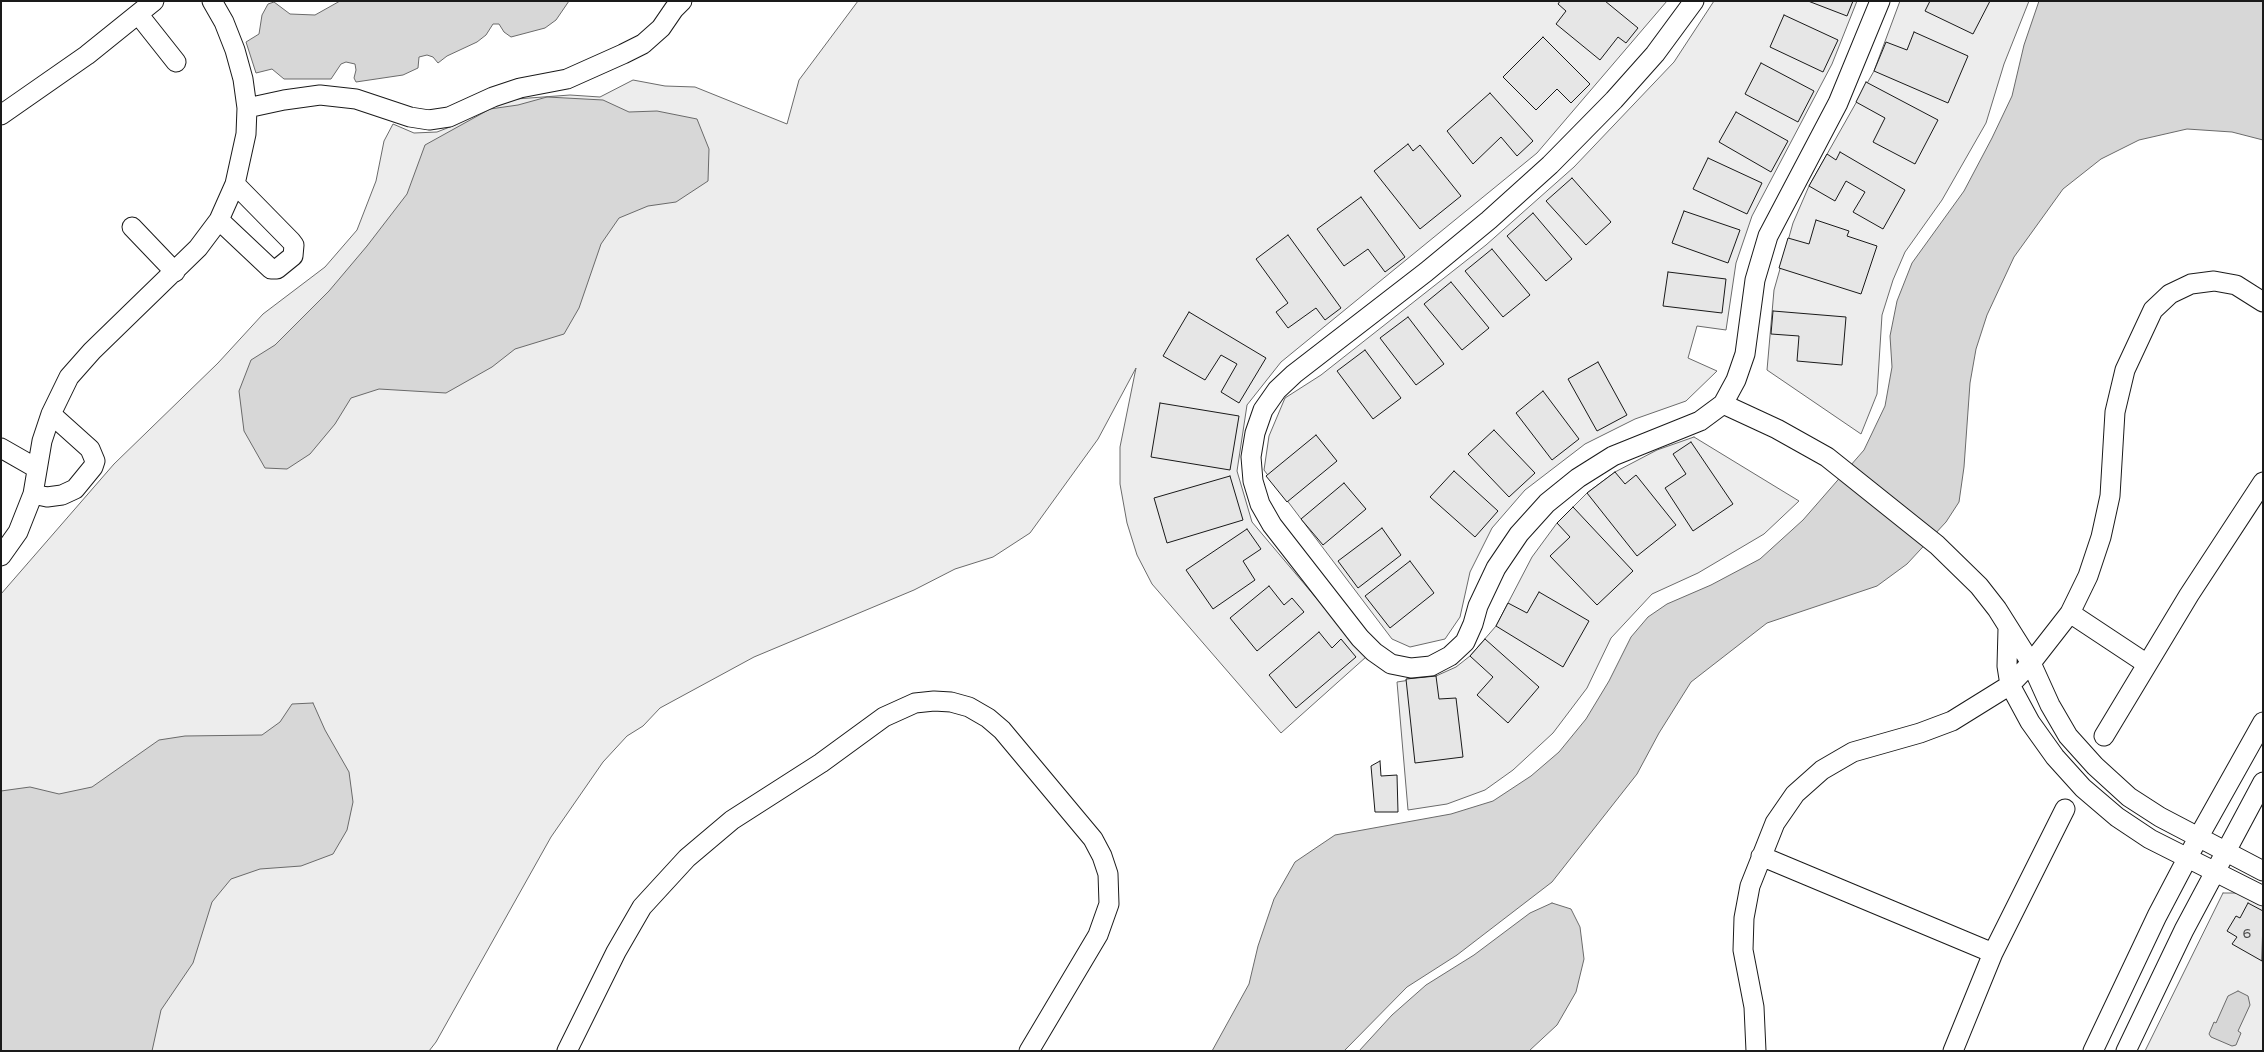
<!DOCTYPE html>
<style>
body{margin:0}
#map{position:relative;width:2264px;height:1052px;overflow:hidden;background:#fff;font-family:"Varela Round",sans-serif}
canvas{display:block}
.frame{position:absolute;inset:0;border:2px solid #1a1a1a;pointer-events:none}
</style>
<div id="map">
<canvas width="2264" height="1052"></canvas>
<div class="frame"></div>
</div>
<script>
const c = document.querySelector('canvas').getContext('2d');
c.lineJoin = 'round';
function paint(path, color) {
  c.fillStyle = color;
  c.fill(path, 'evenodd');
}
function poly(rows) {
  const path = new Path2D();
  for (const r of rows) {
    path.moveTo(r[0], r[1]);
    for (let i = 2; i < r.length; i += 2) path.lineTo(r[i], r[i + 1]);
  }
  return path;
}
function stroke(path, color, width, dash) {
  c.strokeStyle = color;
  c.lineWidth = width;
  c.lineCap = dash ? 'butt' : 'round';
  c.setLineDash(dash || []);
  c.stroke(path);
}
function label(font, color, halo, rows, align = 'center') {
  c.font = font + ' "Varela Round",sans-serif';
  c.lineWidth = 4;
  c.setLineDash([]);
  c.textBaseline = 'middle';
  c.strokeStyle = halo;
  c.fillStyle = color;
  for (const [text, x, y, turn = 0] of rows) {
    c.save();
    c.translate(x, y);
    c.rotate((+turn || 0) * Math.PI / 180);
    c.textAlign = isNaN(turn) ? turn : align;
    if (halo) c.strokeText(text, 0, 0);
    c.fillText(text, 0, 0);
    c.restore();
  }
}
const built = poly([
 [858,1,1667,1,1537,153,1281,362,1247,405,1237,471,1252,522,1366,657,1281,733,1152,584,1137,555,1127,523,1120,484,1120,447,1136,368,1098,439,1030,533,993,557,955,569,914,590,754,657,660,708,643,726,627,736,603,762,551,837,436,1042,429,1051,1,1051,1,594,114,464,218,363,263,314,325,267,357,230,376,181,384,141,393,124,414,133,437,132,455,125,490,106,516,99,570,95,600,97,633,80,665,86,695,87,787,124,799,80,858,1],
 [1714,1,1857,1,1832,64,1752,216,1736,263,1726,330,1697,326,1688,358,1717,371,1686,401,1635,419,1585,444,1525,490,1492,528,1470,572,1460,617,1445,639,1410,647,1392,639,1264,470,1269,436,1285,398,1321,375,1486,245,1574,167,1674,62,1714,1],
 [1900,1,2029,1,2004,64,1986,123,1942,200,1905,252,1893,280,1882,315,1877,394,1861,434,1767,370,1774,290,1793,223,1809,186,1874,71,1900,1],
 [1694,437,1799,501,1764,534,1698,573,1652,594,1611,638,1587,688,1553,733,1513,770,1485,790,1447,804,1408,810,1397,682,1436,676,1456,667,1470,656,1496,626,1532,557,1557,523,1587,493,1615,472,1657,450,1694,437],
 [2223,893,2253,893,2263,898,2263,1051,2145,1051,2223,893]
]);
const water = poly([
 [340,1,569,1,556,20,545,28,511,37,504,32,499,24,493,24,486,35,477,42,447,56,438,63,433,57,427,55,419,57,418,68,403,75,356,82,354,78,356,70,355,64,346,62,341,64,331,79,284,79,272,69,256,73,246,42,259,34,262,15,268,4,274,2,290,14,315,15,340,1],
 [2039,1,2263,1,2263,140,2232,132,2187,129,2139,140,2101,159,2063,189,2014,257,1987,315,1976,349,1970,383,1964,467,1959,502,1946,522,1907,564,1877,586,1767,623,1691,682,1659,733,1637,774,1552,882,1457,955,1407,987,1344,1051,1212,1051,1249,984,1258,946,1274,899,1295,862,1335,835,1451,814,1493,801,1531,776,1559,752,1586,719,1609,681,1631,637,1648,617,1667,604,1711,585,1760,559,1803,520,1864,450,1885,406,1892,367,1890,336,1897,301,1912,263,1964,191,1992,138,2012,96,2024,45,2039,1],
 [547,97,603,100,629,112,657,111,697,119,709,149,708,181,676,202,648,206,619,218,601,244,579,308,564,334,515,349,492,367,446,393,379,389,351,398,335,424,310,454,287,469,265,468,244,431,239,391,251,360,275,345,329,291,367,246,407,194,425,145,490,109,518,105,547,97],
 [313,703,325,730,349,772,353,802,347,830,333,854,301,866,260,869,231,879,212,902,193,963,161,1010,152,1051,1,1051,1,791,30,787,59,794,92,787,159,740,185,736,262,735,280,722,292,704,313,703],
 [1552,903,1571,909,1580,927,1584,959,1576,992,1557,1025,1529,1051,1359,1051,1392,1015,1426,985,1474,955,1530,913,1552,903],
 [2238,991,2248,996,2250,1005,2238,1031,2241,1033,2236,1045,2232,1046,2211,1037,2209,1034,2214,1022,2216,1023,2228,996,2238,991]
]);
const building = poly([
 [1560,1,1605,1,1638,28,1626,43,1618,37,1600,60,1556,24,1566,11,1558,4,1560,1],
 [1808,1,1853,1,1847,16,1808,1],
 [1930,1,1990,1,1973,34,1925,11,1930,1],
 [1784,15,1838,40,1823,72,1770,47,1784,15],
 [1914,32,1968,56,1948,103,1874,71,1886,42,1907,50,1914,32],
 [1543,37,1590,84,1571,103,1557,89,1536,110,1503,77,1543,37],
 [1761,63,1814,91,1798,122,1745,94,1761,63],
 [1866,82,1938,120,1915,164,1873,142,1885,118,1856,102,1866,82],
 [1490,93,1533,141,1517,156,1501,137,1473,164,1447,131,1490,93],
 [1736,112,1788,141,1771,172,1719,142,1736,112],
 [1408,144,1413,151,1420,145,1461,196,1420,229,1374,171,1408,144],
 [1840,152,1905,190,1883,229,1853,212,1865,192,1846,181,1835,201,1809,186,1827,154,1836,160,1840,152],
 [1708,158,1762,183,1747,214,1693,189,1708,158],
 [1572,178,1611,222,1586,245,1546,201,1572,178],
 [1361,197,1405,257,1385,272,1368,249,1344,266,1317,229,1361,197],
 [1684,211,1740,230,1728,263,1672,243,1684,211],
 [1533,213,1572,259,1546,281,1507,236,1533,213],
 [1816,220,1849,231,1847,236,1877,246,1861,294,1779,268,1788,238,1809,244,1816,220],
 [1288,235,1341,308,1325,320,1316,308,1288,328,1276,312,1288,303,1256,259,1288,235],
 [1492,249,1530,295,1503,317,1465,271,1492,249],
 [1668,272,1726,279,1722,313,1663,306,1668,272],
 [1451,282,1489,328,1462,350,1424,304,1451,282],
 [1773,311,1846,317,1842,365,1797,361,1799,336,1771,334,1773,311],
 [1189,312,1266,358,1239,403,1221,392,1237,364,1221,355,1205,380,1163,356,1189,312],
 [1408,317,1444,364,1416,385,1380,338,1408,317],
 [1365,350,1401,398,1373,419,1337,371,1365,350],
 [1598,362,1627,415,1597,431,1568,379,1598,362],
 [1543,391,1579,439,1552,460,1516,413,1543,391],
 [1160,403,1239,416,1230,470,1151,457,1160,403],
 [1494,430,1535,473,1509,497,1468,454,1494,430],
 [1316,435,1337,461,1287,502,1266,476,1316,435],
 [1691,442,1733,504,1693,531,1665,488,1686,474,1673,454,1691,442],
 [1454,471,1498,511,1475,537,1430,497,1454,471],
 [1615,472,1625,484,1636,475,1676,525,1637,556,1587,493,1615,472],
 [1230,476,1243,520,1167,543,1154,498,1230,476],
 [1344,483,1366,509,1323,545,1301,519,1344,483],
 [1573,507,1633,571,1597,605,1550,556,1570,537,1557,523,1573,507],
 [1382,528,1401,555,1358,588,1338,561,1382,528],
 [1247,529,1261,549,1243,561,1255,580,1213,609,1186,570,1247,529],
 [1410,561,1434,593,1390,628,1365,596,1410,561],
 [1269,586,1284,605,1292,598,1304,612,1257,651,1230,618,1269,586],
 [1539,592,1589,621,1563,667,1496,626,1508,603,1527,613,1539,592],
 [1319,632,1332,648,1341,639,1356,657,1296,708,1269,675,1319,632],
 [1485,639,1539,687,1508,723,1477,695,1493,677,1470,656,1485,639],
 [1436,676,1439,699,1456,698,1463,757,1415,763,1406,679,1436,676],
 [1380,761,1381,776,1397,775,1398,812,1375,812,1371,766,1380,761],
 [2248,903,2263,911,2262,961,2232,944,2237,937,2227,931,2236,916,2240,918,2248,903]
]);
const minor = poly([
 [1694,1,1655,54,1614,100,1550,165,1489,220,1426,272,1294,374,1277,390,1263,410,1255,433,1251,457,1253,481,1260,504,1272,525,1360,638,1374,652,1391,664,1411,668,1431,666,1450,656,1465,642,1473,624,1478,606,1496,568,1519,534,1547,503,1578,478,1613,456,1700,421,1723,404,1736,380,1745,354,1755,280,1768,236,1838,103,1880,1],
 [138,14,176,62],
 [247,108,284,100,320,95,356,99,410,117,429,120,449,117,493,97,520,88,567,79,623,54,643,44,661,28,674,9,682,1],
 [1,115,87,55,154,1],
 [219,220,271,269,277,269,293,256,294,245,291,241,235,184],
 [132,227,175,272],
 [1723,404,1777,429,1827,457,1937,545,1979,586,1997,609,2031,663,2050,705,2068,736,2095,766,2129,797,2160,817,2263,871],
 [1,448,36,468],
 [33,494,47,497,62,495,75,489,93,467,95,461,90,449,51,414],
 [1,556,18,532,33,494,42,441,51,414,69,377,92,351,198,248,219,220,235,184,246,134,247,108,243,79,235,50,224,22,212,1],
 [2070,613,2147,664],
 [2008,629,2007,666,2010,685,2030,722,2055,757,2083,788,2117,817,2150,839,2263,896],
 [2104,736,2189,595,2263,482],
 [1761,856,1993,953],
 [567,1051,616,952,642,907,687,858,732,820,821,763,884,717,915,703,934,701,951,702,969,707,988,718,1002,730,1093,839,1102,856,1108,874,1109,904,1098,935,1029,1051],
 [1756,1051,1754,1007,1743,950,1744,918,1750,886,1775,823,1795,794,1822,770,1853,752,1920,733,1952,721,2010,685,2031,663,2070,613,2088,576,2101,537,2110,496,2115,412,2125,370,2153,310,2170,294,2191,284,2214,281,2236,285,2263,302],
 [1953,1051,1993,953,2065,809],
 [2093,1051,2157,916,2198,838,2263,722],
 [2126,1051,2184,930,2263,782]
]);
const numberNames = [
 ["6",2247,934]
];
paint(built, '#ededed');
stroke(built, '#6a6a6a', 1);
paint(water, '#d7d7d7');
stroke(water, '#6a6a6a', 1);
paint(building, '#e6e6e6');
stroke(building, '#1a1a1a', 1);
stroke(minor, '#1a1a1a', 21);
stroke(minor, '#fff', 19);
label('14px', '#4d4d4d', null, numberNames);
</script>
